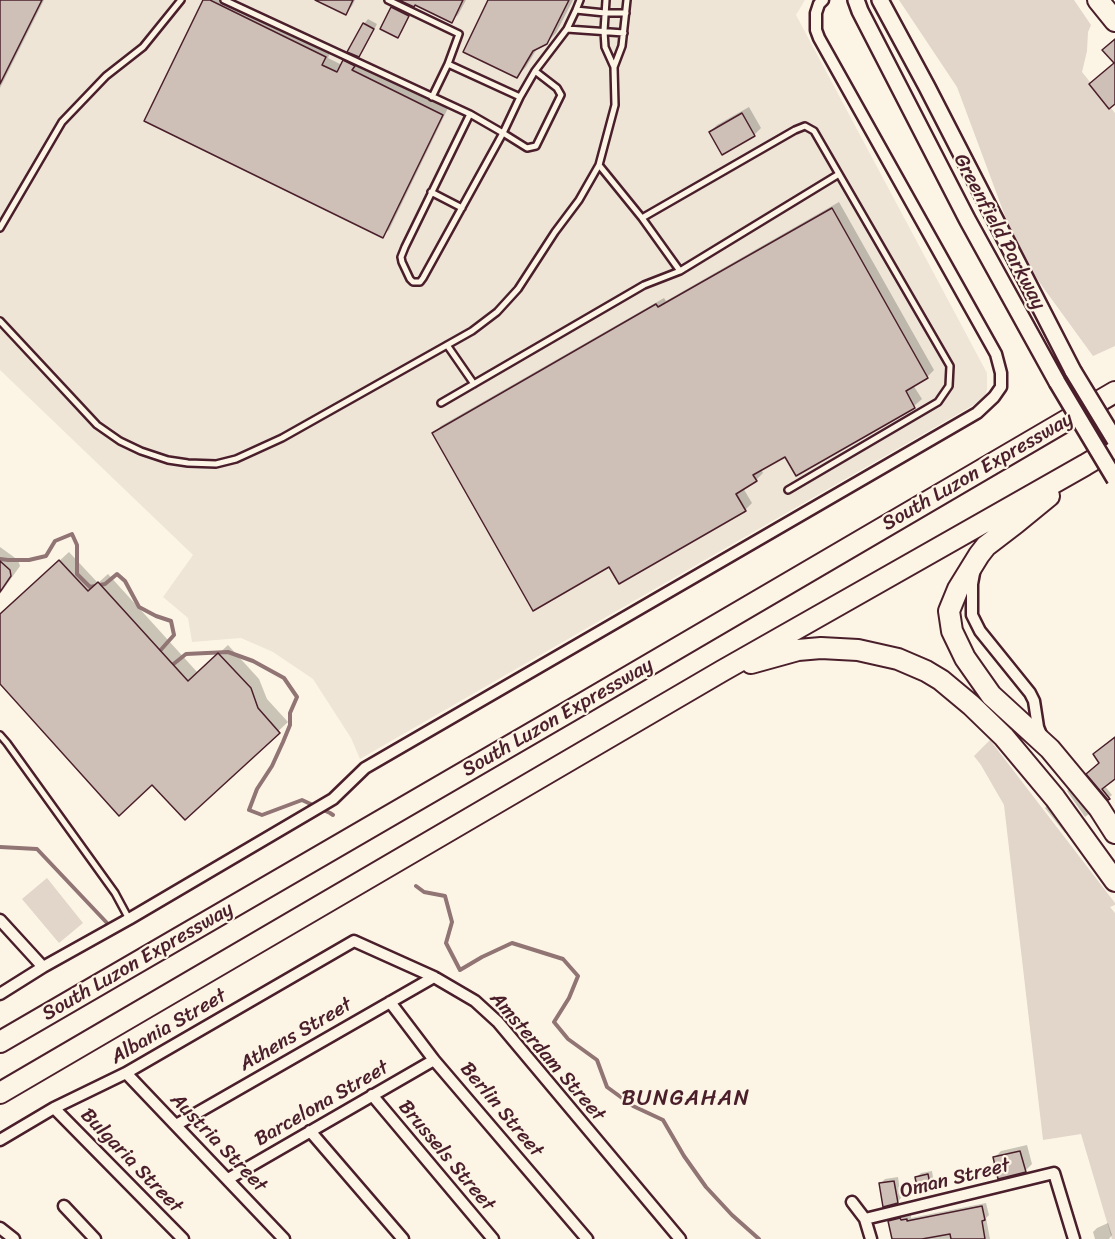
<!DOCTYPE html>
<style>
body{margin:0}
canvas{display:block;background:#fcf5e5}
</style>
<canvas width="1115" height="1239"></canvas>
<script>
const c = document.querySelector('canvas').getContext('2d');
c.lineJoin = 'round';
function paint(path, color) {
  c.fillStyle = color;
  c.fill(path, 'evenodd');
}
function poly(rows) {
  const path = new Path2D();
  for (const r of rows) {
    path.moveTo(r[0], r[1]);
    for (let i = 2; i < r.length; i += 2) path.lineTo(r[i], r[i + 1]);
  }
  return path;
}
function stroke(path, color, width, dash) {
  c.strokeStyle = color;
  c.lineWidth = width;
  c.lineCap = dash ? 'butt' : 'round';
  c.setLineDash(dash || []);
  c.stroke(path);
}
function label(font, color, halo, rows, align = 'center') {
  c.font = font + ' Sriracha,sans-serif';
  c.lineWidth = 4.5;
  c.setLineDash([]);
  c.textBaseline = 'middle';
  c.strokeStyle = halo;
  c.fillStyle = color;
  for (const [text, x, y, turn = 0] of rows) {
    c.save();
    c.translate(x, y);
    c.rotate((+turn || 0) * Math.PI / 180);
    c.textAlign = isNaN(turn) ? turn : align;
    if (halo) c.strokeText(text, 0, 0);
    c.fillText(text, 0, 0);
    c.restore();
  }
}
const built = poly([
 [0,0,805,0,796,15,987,373,987,389,984,399,360,759,351,738,313,679,273,652,241,638,192,642,188,618,163,597,193,555,0,370]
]);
const green = poly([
 [899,0,1074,0,1091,25,1088,32,1087,51,1082,72,1115,113,1115,346,1093,356,1037,279,1008,224,957,87],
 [990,740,1115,903,1115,905,1110,907,1115,913,1115,1239,1112,1239,1081,1134,1043,1140,1004,805,981,765,974,756],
 [47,878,83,923,59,943,22,899]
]);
const shadow = poly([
 [0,0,44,0,0,88],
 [204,0,229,0,331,50,328,58,342,65,353,53,364,24,368,19,377,24,363,51,357,58,360,59,358,63,448,108,389,230,382,236],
 [318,0,355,0,352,6,346,13],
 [403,0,466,0,458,15,451,21,415,3],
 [490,0,573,0,556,33,546,43,538,47,526,67,517,76],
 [397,4,412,11,402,32,397,36,393,8],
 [749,107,761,128,754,135,710,132,717,125],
 [839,202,934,370,927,377,913,385,922,399,914,406,797,474,786,455,761,469,763,473,756,480,743,488,752,503,745,510,610,565,434,433,441,426,664,298,666,301],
 [0,547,18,560,20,566,0,594],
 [69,552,98,583,108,574,198,673,228,645,259,679,267,699,288,722,185,818,153,783,0,682,0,616],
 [1115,738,1115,777,1104,785,1112,795,1108,798,1088,774,1101,763],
 [1070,788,1090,813,1085,817,1067,791],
 [1048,805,1067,831,1065,833,1045,808],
 [1027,1145,1032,1164,1025,1171,994,1158,1001,1151],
 [932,1171,934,1184,930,1188,917,1177,921,1173],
 [898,1177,901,1198,897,1202,881,1183,885,1179],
 [986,1203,989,1215,986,1218,990,1239,893,1239,889,1222,894,1217,904,1215,904,1217,911,1215,911,1218],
 [1108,1223,1112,1235,1109,1239,1095,1239,1093,1232,1097,1228]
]);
const stream = poly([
 [0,559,8,560,29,560,46,556,55,541,72,534,77,545,77,574,90,587,105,584,117,574,125,581,139,607,156,616,171,621,174,635,158,653],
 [171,666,186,654,228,652,253,661,284,678,297,697,290,713,290,725,283,742,272,766,257,789,249,810,262,815,302,800,330,813,333,815],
 [0,847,37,849,108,924],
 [416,886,424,892,445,896,452,922,446,943,460,970,482,957,512,943,563,959,578,976,569,998,554,1022,568,1039,597,1060,607,1087,633,1106,663,1120,684,1156,706,1187,732,1215,759,1239]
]);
const building = poly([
 [0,0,42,0,0,84,0,0],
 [203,0,210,0,326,57,322,65,337,72,343,60,355,66,352,70,443,115,383,238,144,121,203,0],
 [315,0,353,0,346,15,315,0],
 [399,0,463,0,452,23,415,5,414,7,399,0],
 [488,0,569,0,547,44,533,51,517,78,463,52,488,0],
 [391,7,409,16,398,38,380,29,391,7],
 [363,23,374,29,359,57,347,52,363,23],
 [1115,39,1115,104,1109,109,1089,84,1114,63,1102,50,1115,39],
 [742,113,755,136,722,155,709,132,742,113],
 [832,208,928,378,906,391,915,408,796,476,785,457,753,475,757,481,736,494,746,511,619,584,609,567,533,611,432,433,656,304,658,307,832,208],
 [59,560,88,591,98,582,188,681,218,653,251,688,258,708,280,733,185,820,152,785,119,816,0,684,0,614,59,560],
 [0,561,10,570,11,576,0,592,0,561],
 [1115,737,1115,779,1102,789,1110,799,1108,800,1086,774,1099,763,1093,754,1115,737],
 [1020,1151,1026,1172,998,1179,993,1157,1020,1151],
 [928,1174,931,1189,918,1192,915,1177,928,1174],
 [894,1181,898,1203,883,1207,879,1183,894,1181],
 [982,1206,985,1220,982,1221,985,1239,951,1239,950,1234,922,1239,892,1239,888,1221,900,1218,901,1220,907,1219,907,1221,982,1206]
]);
const lane = poly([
 [224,0,470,114,503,133,520,97,535,71,567,29,576,10,580,0],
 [388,0,459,34,448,64,432,97],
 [606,0,604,31,605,47,614,67],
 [576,10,605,13,626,13],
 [567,29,624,33],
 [448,64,520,97],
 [470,114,405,247,401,257,402,262,410,279,413,282,420,282,423,278,503,133,527,148,536,146,561,95,557,88,535,71],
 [599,165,642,218,680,271],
 [431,192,462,208],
 [642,218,795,130,805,126,814,131,950,366,949,386,938,402,788,490],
 [0,228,62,122,106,76,143,47,181,0],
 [0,321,97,425,120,441,141,451,168,460,188,463,216,464,236,459,282,438,472,331,497,312,518,289,555,232,579,200,599,165,615,105,614,67,622,46,627,0],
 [447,345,474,384],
 [441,403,644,285,680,271,839,174],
 [0,735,7,743,115,893,129,919]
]);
const street = poly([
 [974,573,972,584,972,615,980,631,1030,693,1034,701,1038,727,1042,737],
 [0,920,43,967],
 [0,994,43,967,129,919,333,799,365,768,977,413,994,397,1001,387,1001,373,996,354,819,38,816,30,816,13,819,4,823,0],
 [390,1002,434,1060,587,1239],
 [126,1073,284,1239],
 [372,1095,493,1239],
 [54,1108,183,1239],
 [176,1125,434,977],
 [310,1131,403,1239],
 [0,1140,54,1108,126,1073,354,941,434,977,475,1001,498,1022,680,1239],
 [228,1179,434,1060],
 [852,1202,865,1219,871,1239],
 [64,1206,95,1239],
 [865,1219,1054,1173,1074,1239],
 [0,1228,14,1239]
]);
const secondary = poly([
 [856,0,860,11,967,219,1057,382],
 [880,0,927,87,1073,371]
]);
const highway = poly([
 [1098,0,1115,21],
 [1049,496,1016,523,986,546,979,555,958,589,949,611,952,631,965,658,991,695,1050,749,1099,808,1115,833],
 [751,663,798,650,821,648,858,650,898,659,926,671,941,680,971,705,1004,737,1055,798,1115,881],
 [0,1042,582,704,1115,392],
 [0,1093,722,671,1085,465,1115,447]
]);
const secondaryBridge = poly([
 [1073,371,1115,440],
 [1057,382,1115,479]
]);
const streetNames = [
 ["Greenfield Parkway",999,232,62],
 ["South Luzon Expressway",978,472,-30],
 ["South Luzon Expressway",558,718,-30],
 ["South Luzon Expressway",138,962,-30],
 ["Albania Street",169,1027,-30],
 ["Athens Street",296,1035,-30],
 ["Amsterdam Street",547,1057,49],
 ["Barcelona Street",322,1104,-30],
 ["Berlin Street",501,1110,50],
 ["Austria Street",218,1143,46],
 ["Brussels Street",446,1156,50],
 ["Bulgaria Street",131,1161,46],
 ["Oman Street",955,1179,-14]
];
const quarterNames = [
 ["BUNGAHAN",686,1099]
];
paint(built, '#eee5d7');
paint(green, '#e2d5ca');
paint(shadow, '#0003');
stroke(stream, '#917474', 4);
paint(building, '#cfc0b7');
stroke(building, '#4a1f2b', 1.5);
stroke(lane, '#4a1f2b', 10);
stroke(street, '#4a1f2b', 15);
stroke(secondary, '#4a1f2b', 20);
stroke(highway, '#4a1f2b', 24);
stroke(lane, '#fcf5e5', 5);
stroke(street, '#fcf5e5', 10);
stroke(secondary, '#fcf5e5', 15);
stroke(highway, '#fcf5e5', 20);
stroke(secondaryBridge, '#4a1f2b', 20, []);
stroke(secondaryBridge, '#fcf5e5', 15);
label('20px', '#4a1f2b', '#fcf5e5', streetNames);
c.letterSpacing = '1.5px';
label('22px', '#4a1f2b', '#fcf5e5', quarterNames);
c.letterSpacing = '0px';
</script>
